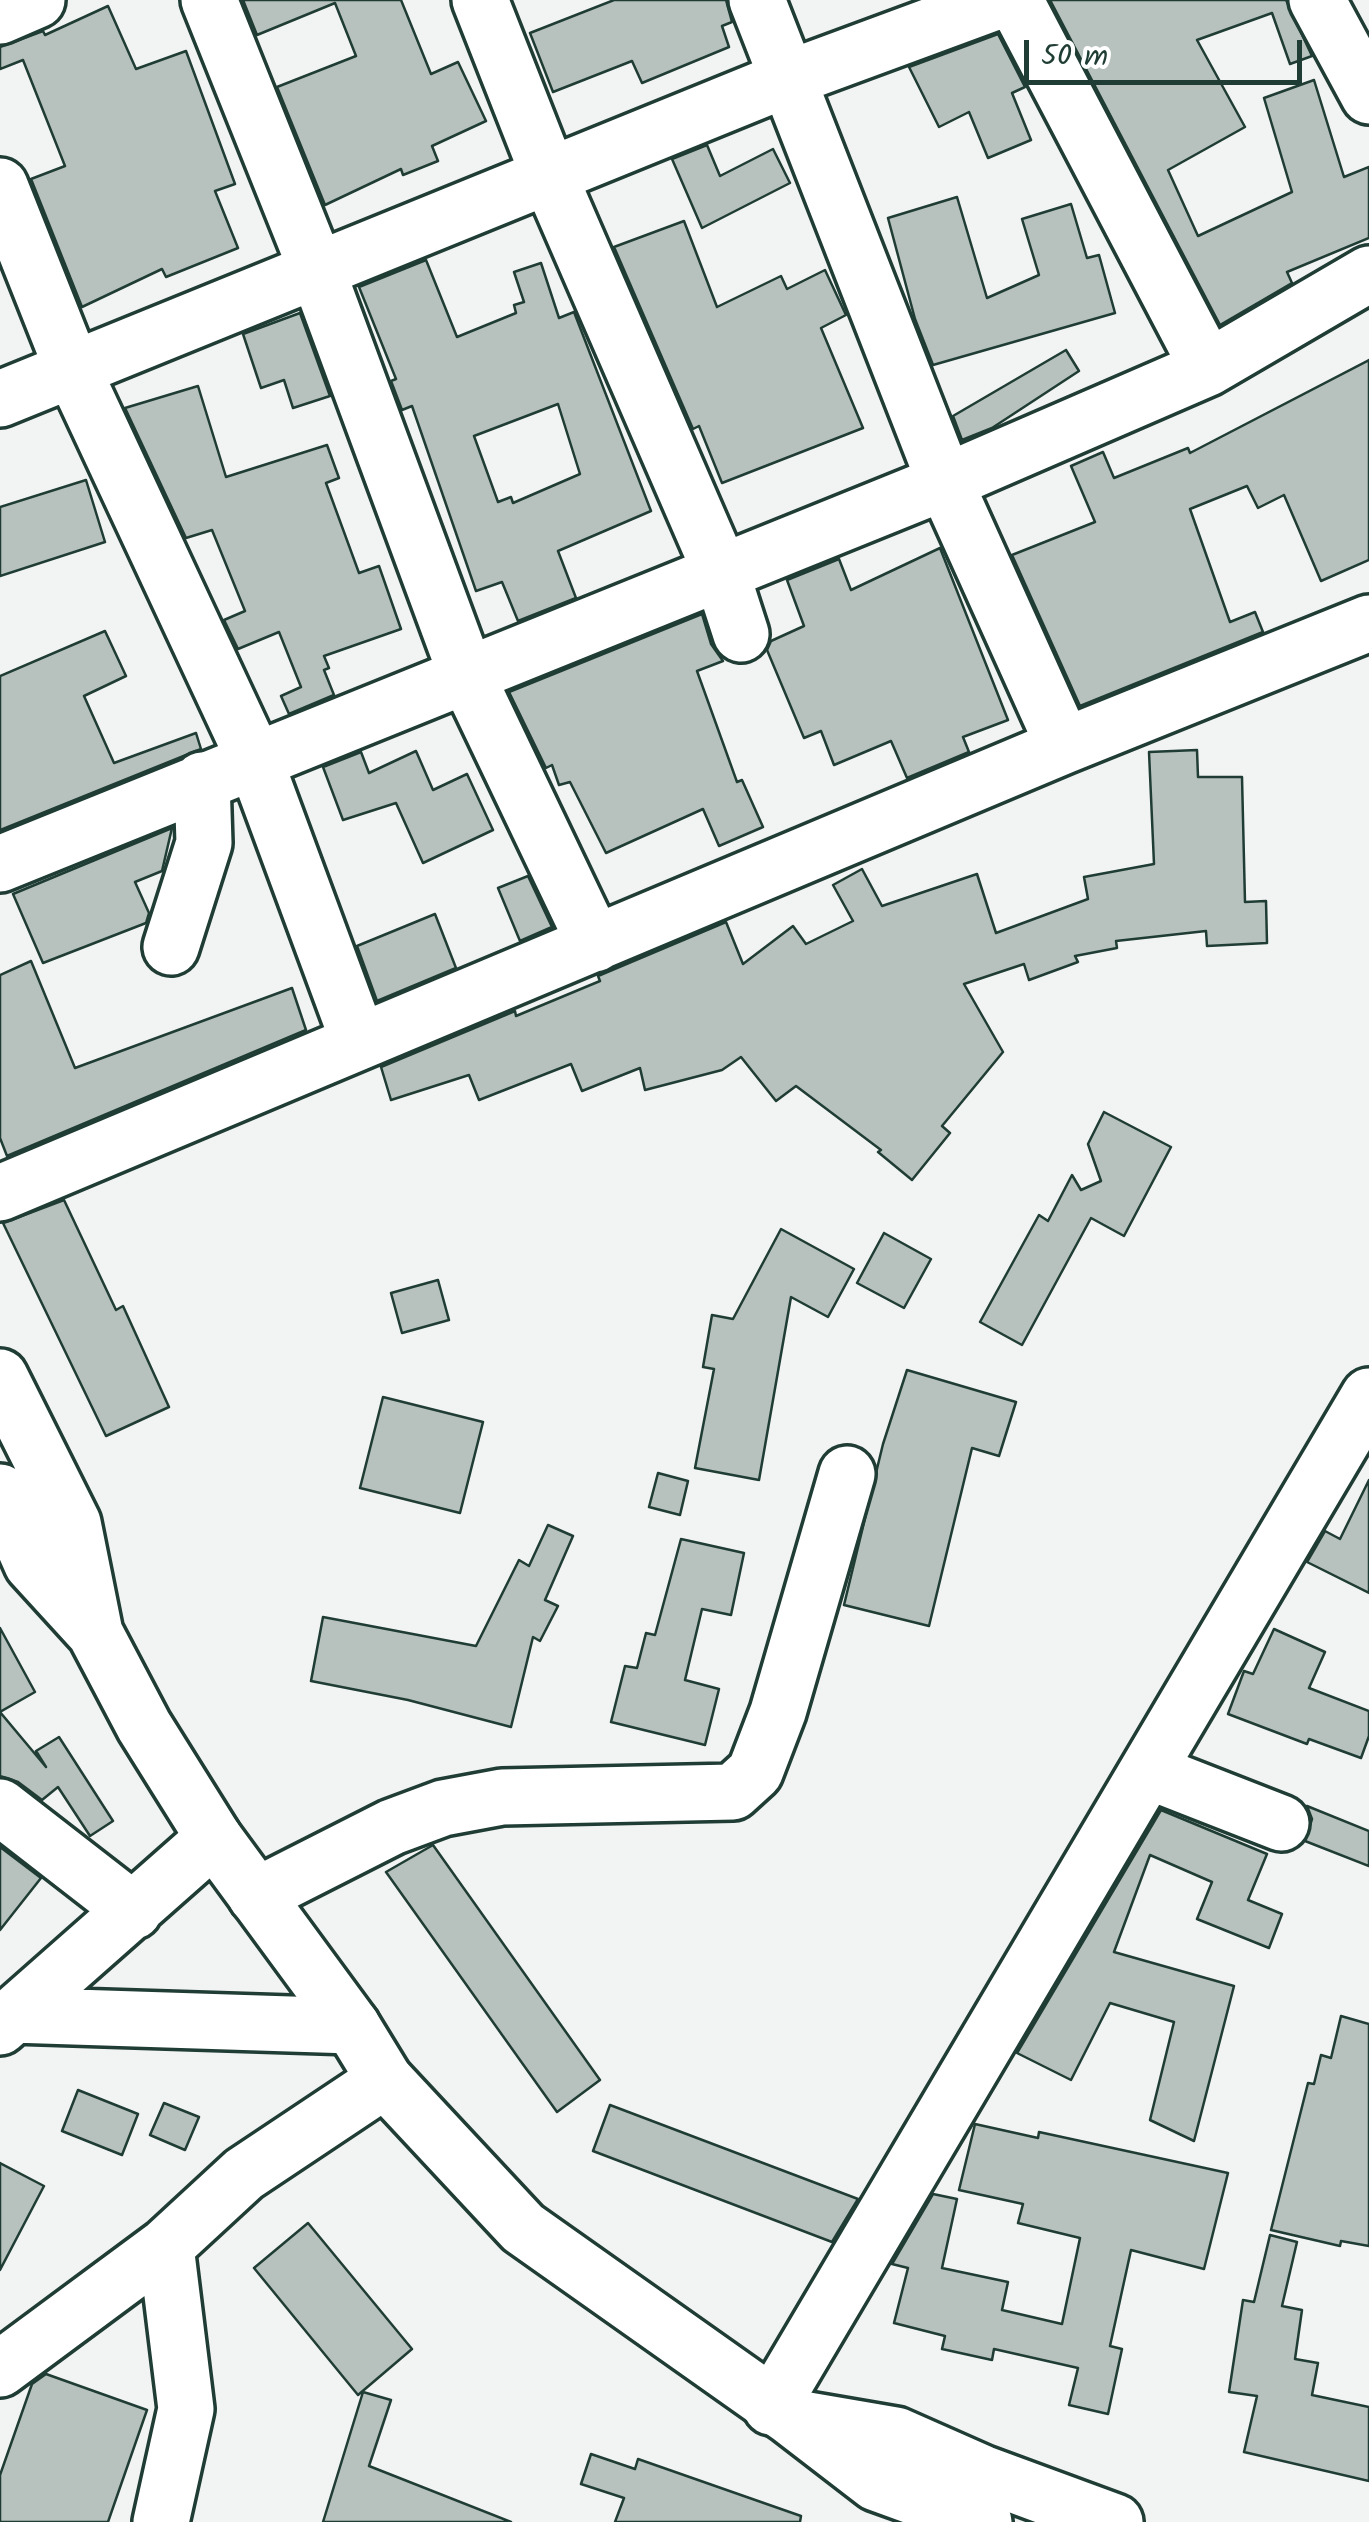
<!DOCTYPE html>
<style>
body{margin:0}
#map{position:relative;width:1369px;height:2522px;overflow:hidden;background:#f2f3f3;font-family:Kalam,sans-serif}
canvas{display:block}
.scale{position:absolute;left:1024px;top:40px;width:278px;height:45px;box-sizing:border-box;border:5px solid #1f3d34;border-top:0;padding-left:12px;font-size:30px;line-height:35px;white-space:nowrap;color:#1f3d34;-webkit-text-stroke:8px #fff;paint-order:stroke}
</style>
<div id="map">
<canvas width="1369" height="2522"></canvas>
<div class="scale">50 m</div>
</div>
<script>
const c = document.querySelector('canvas').getContext('2d');
c.lineJoin = 'round';
function paint(path, color) {
  c.fillStyle = color;
  c.fill(path, 'evenodd');
}
function poly(rows) {
  const path = new Path2D();
  for (const r of rows) {
    path.moveTo(r[0], r[1]);
    for (let i = 2; i < r.length; i += 2) path.lineTo(r[i], r[i + 1]);
  }
  return path;
}
function stroke(path, color, width, dash) {
  c.strokeStyle = color;
  c.lineWidth = width;
  c.lineCap = dash ? 'butt' : 'round';
  c.setLineDash(dash || []);
  c.stroke(path);
}
const building = poly([
 [243,0,401,0,431,74,458,62,486,121,432,146,438,161,403,175,401,169,325,205,277,87,356,56,335,3,257,35,243,0],
 [614,0,726,0,732,22,722,26,729,47,642,83,632,61,553,92,530,33,614,0],
 [1050,0,1286,0,1312,56,1290,64,1272,13,1197,40,1245,127,1168,170,1198,236,1292,192,1264,98,1314,80,1344,177,1369,167,1369,238,1287,272,1292,283,1220,325,1050,0],
 [108,6,136,69,186,51,235,184,215,191,238,248,166,277,162,269,82,307,31,179,65,166,23,60,0,69,0,47,43,31,45,35,108,6],
 [998,34,1025,87,1012,93,1031,140,988,158,969,112,939,127,909,67,998,34],
 [707,145,720,176,773,149,790,183,702,228,672,159,707,145],
 [957,197,987,298,1039,275,1022,219,1071,204,1087,258,1099,255,1115,313,933,365,915,319,888,218,957,197],
 [684,221,717,307,781,276,787,289,825,270,846,315,821,328,863,428,722,483,699,426,693,429,614,247,684,221],
 [426,260,457,337,516,313,514,305,524,302,514,272,541,263,559,318,574,312,651,511,558,551,576,598,518,621,502,582,476,591,412,406,402,410,391,381,396,379,359,287,426,260],
 [558,404,580,474,513,503,511,497,498,502,474,436,558,404],
 [300,313,330,396,293,408,284,380,261,388,243,334,300,313],
 [1066,350,1079,371,992,428,962,440,953,416,1066,350],
 [1369,360,1369,560,1321,581,1284,495,1258,508,1247,486,1190,509,1230,622,1255,612,1263,632,1080,706,1012,555,1095,522,1071,466,1103,452,1114,478,1188,448,1190,453,1369,360],
 [198,386,226,477,327,445,339,478,326,483,359,573,379,566,401,629,324,656,329,668,324,670,334,695,289,714,281,696,301,687,279,632,238,649,224,620,245,611,212,530,186,538,125,408,198,386],
 [86,480,105,542,0,576,0,507,86,480],
 [940,548,1008,720,963,737,969,752,907,778,891,741,834,765,821,731,804,738,767,650,771,641,804,626,787,580,839,559,851,590,940,548],
 [702,614,711,644,723,661,697,671,737,782,742,780,763,827,719,846,703,809,606,853,570,782,559,785,552,765,546,768,509,692,702,614],
 [105,631,126,676,84,696,114,763,196,733,201,749,0,830,0,676,105,631],
 [1197,750,1198,777,1242,777,1245,902,1266,901,1267,943,1207,946,1206,931,1116,941,1117,948,1075,956,1078,962,1029,980,1024,964,964,984,1003,1052,942,1126,950,1133,912,1180,878,1152,881,1150,796,1086,776,1101,741,1057,722,1070,645,1090,640,1068,582,1091,571,1064,479,1100,469,1075,391,1100,381,1067,515,1011,516,1016,600,981,598,976,726,922,743,964,793,926,806,944,853,921,833,885,862,869,882,906,977,874,996,933,1088,899,1084,877,1154,864,1149,752,1197,750],
 [416,751,433,790,467,774,493,830,423,863,396,803,343,820,323,767,361,752,369,773,416,751],
 [172,828,162,871,135,882,149,913,146,923,43,963,13,894,172,828],
 [528,876,552,927,520,941,498,888,528,876],
 [435,914,456,968,377,1001,357,946,435,914],
 [31,961,75,1068,292,988,306,1030,7,1156,0,1138,0,975,31,961],
 [1104,1112,1171,1147,1124,1236,1091,1218,1022,1345,980,1322,1039,1215,1048,1221,1072,1175,1081,1190,1101,1181,1088,1144,1104,1112],
 [64,1200,116,1310,123,1306,169,1407,106,1436,3,1223,64,1200],
 [781,1229,854,1269,828,1317,791,1297,759,1480,695,1468,714,1369,703,1367,712,1315,733,1319,781,1229],
 [884,1233,931,1259,904,1308,857,1283,884,1233],
 [438,1280,449,1320,402,1333,391,1293,438,1280],
 [907,1370,1016,1402,999,1456,972,1448,929,1626,844,1605,883,1444,907,1370],
 [383,1397,483,1422,460,1513,360,1488,383,1397],
 [658,1473,688,1481,680,1515,649,1507,658,1473],
 [1369,1480,1369,1593,1307,1562,1325,1531,1340,1539,1369,1480],
 [548,1525,573,1536,545,1600,558,1606,540,1641,533,1637,511,1727,408,1700,311,1681,323,1617,476,1646,519,1560,529,1566,548,1525],
 [681,1539,744,1553,731,1615,702,1609,685,1680,719,1689,705,1745,611,1722,625,1666,637,1668,646,1633,655,1635,681,1539],
 [0,1628,35,1692,0,1712,46,1767,36,1751,59,1737,113,1821,90,1836,58,1787,42,1800,18,1782,0,1776,0,1628],
 [1274,1629,1325,1652,1309,1688,1369,1711,1369,1736,1361,1758,1309,1739,1307,1744,1228,1714,1244,1671,1253,1674,1274,1629],
 [1307,1806,1369,1831,1369,1866,1305,1841,1312,1819,1307,1806],
 [1161,1810,1267,1854,1248,1900,1282,1914,1269,1948,1197,1919,1212,1882,1150,1855,1114,1952,1234,1986,1194,2141,1150,2120,1174,2022,1110,2003,1071,2080,1017,2053,1161,1810],
 [433,1845,600,2080,557,2112,386,1872,433,1845],
 [0,1847,41,1878,0,1930,0,1847],
 [1341,2016,1369,2024,1369,2246,1341,2241,1340,2246,1271,2230,1308,2083,1314,2084,1321,2055,1331,2058,1341,2016],
 [78,2090,138,2114,122,2155,62,2131,78,2090],
 [164,2103,199,2117,185,2150,150,2135,164,2103],
 [610,2105,858,2199,832,2242,593,2151,610,2105],
 [975,2124,1038,2138,1039,2132,1228,2173,1204,2269,1131,2250,1110,2346,1122,2349,1108,2414,1069,2405,1078,2368,994,2349,992,2360,942,2349,945,2336,894,2323,908,2268,892,2264,933,2194,957,2199,942,2268,1008,2282,1002,2310,1062,2324,1080,2238,1018,2223,1023,2204,959,2190,975,2124],
 [0,2163,44,2186,0,2270,0,2163],
 [308,2223,412,2349,358,2395,254,2268,308,2223],
 [1270,2235,1297,2242,1282,2306,1302,2310,1295,2359,1318,2363,1312,2395,1369,2407,1369,2481,1244,2452,1257,2396,1229,2392,1243,2300,1254,2302,1270,2235],
 [46,2374,147,2410,108,2522,0,2522,0,2475,32,2384,46,2374],
 [363,2392,391,2400,369,2466,511,2522,323,2522,363,2392],
 [591,2454,635,2469,638,2459,801,2516,800,2522,615,2522,624,2498,581,2484,591,2454]
]);
const minor = poly([
 [209,0,317,270,467,676,595,944],
 [480,0,550,178,721,572,741,634],
 [757,0,945,482,1064,746],
 [1015,0,1208,368],
 [1317,0,1369,96],
 [0,16,37,0],
 [0,186,73,370,254,758,359,1042],
 [0,399,787,79,1001,0],
 [0,864,945,482,1208,368,1369,274],
 [171,947,204,843,202,780],
 [0,1193,1064,746,1369,623],
 [1148,1771,1281,1823],
 [0,1807,134,1911],
 [256,1896,392,1827,443,1808,502,1797,733,1792,755,1772,778,1712,847,1474],
 [12,2015,352,2026],
 [0,2027,214,1838],
 [0,2369,166,2246,244,2174,385,2080],
 [771,2407,1369,1396],
 [161,2522,186,2409,166,2246]
]);
const major = poly([
 [0,1377,73,1523,95,1633],
 [0,1492,32,1564,95,1633,144,1726,214,1838,352,2026,385,2080,523,2228,789,2416,876,2483,984,2522],
 [797,2418,896,2435,982,2473,1115,2522]
]);
paint(building, '#b7c1bd');
stroke(building, '#1f3d34', 2.5);
stroke(minor, '#1f3d34', 62);
stroke(major, '#1f3d34', 62);
stroke(minor, '#fff', 55);
stroke(major, '#fff', 55);
</script>
